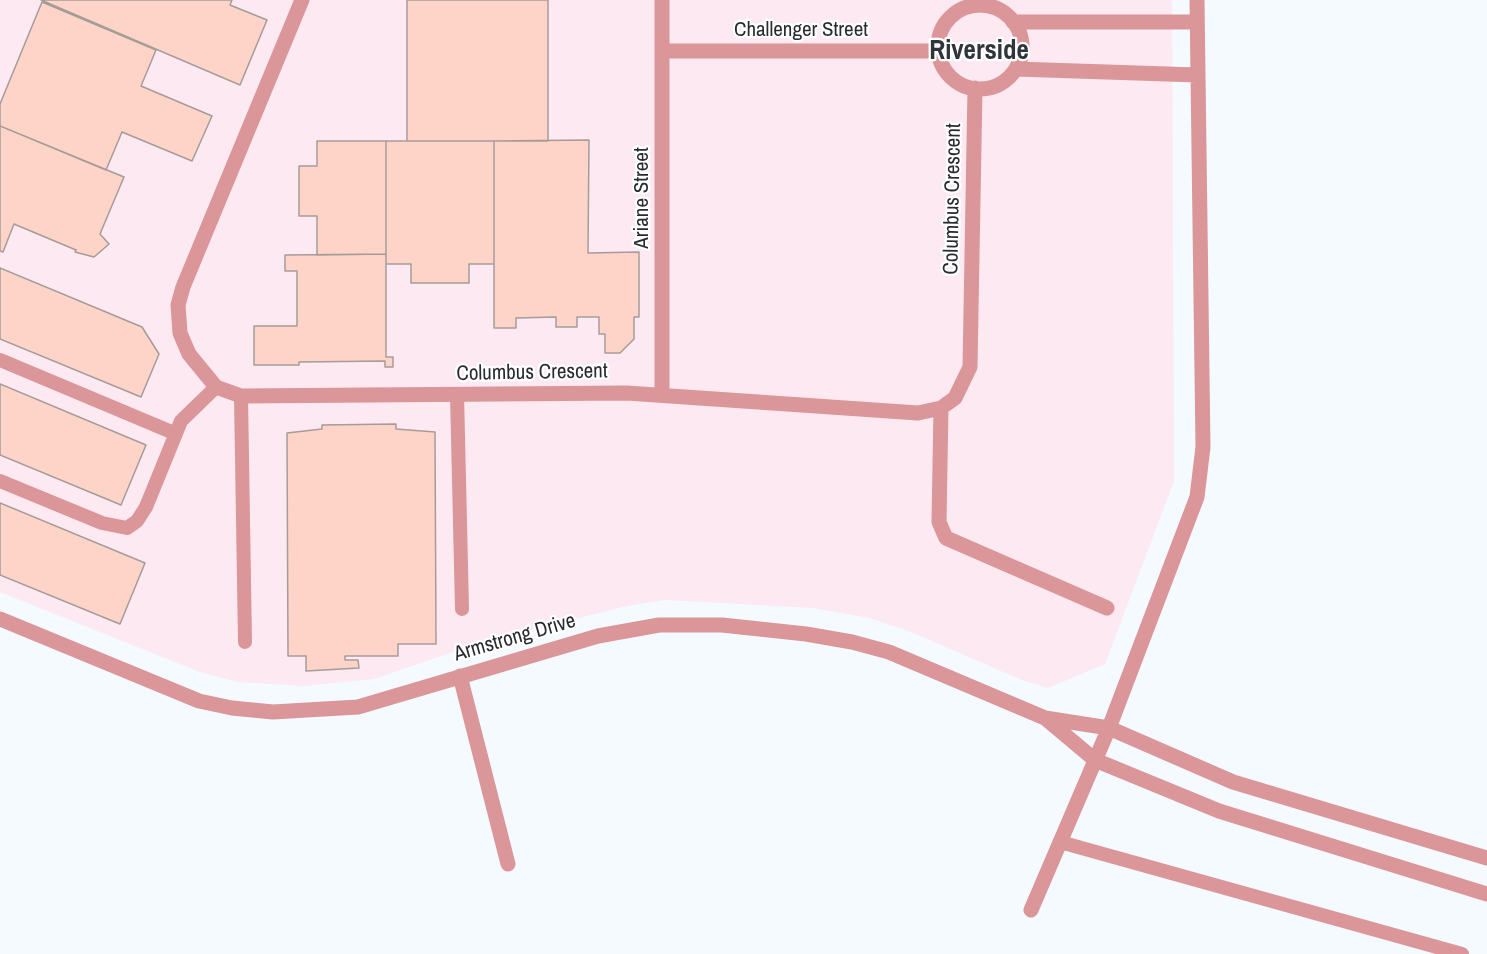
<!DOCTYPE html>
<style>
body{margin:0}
canvas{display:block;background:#f4faff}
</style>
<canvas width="1487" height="954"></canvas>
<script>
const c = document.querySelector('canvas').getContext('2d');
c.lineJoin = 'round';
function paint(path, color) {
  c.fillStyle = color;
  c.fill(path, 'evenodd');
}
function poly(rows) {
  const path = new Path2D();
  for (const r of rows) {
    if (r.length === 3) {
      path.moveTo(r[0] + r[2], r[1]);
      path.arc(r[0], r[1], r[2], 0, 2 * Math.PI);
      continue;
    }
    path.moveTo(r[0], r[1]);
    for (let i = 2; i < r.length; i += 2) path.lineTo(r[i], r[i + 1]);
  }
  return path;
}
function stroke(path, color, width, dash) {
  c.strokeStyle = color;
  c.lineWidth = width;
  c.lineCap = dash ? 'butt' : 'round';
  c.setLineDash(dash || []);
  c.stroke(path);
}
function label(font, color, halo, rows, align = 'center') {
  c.font = font + ' "Archivo Narrow",sans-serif';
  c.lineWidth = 4.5;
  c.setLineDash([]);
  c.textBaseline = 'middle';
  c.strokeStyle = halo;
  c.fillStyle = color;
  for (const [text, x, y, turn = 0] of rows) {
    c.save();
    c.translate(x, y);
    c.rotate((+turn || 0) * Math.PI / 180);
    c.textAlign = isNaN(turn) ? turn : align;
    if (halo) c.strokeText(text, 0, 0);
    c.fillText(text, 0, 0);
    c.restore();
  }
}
const industrial = poly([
 [0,0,1172,0,1174,481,1105,664,1048,688,1022,680,911,632,870,618,812,608,666,600,627,606,479,643,374,679,304,686,237,682,200,672,0,592]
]);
const building = poly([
 [41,0,232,0,230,5,267,20,240,85,41,0],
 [407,0,548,0,548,141,407,141,407,0],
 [42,2,156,50,141,86,212,116,192,161,122,132,106,170,0,126,0,104,42,2],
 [0,126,124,177,100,234,109,244,94,257,75,252,76,250,14,224,3,252,0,251,0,126],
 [589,140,588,253,639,252,639,317,634,317,634,339,620,353,605,353,605,334,599,334,599,317,577,317,577,327,556,327,556,317,516,318,516,328,494,328,494,141,589,140],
 [317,141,386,141,386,254,317,255,317,216,299,216,299,166,317,166,317,141],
 [386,141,494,141,494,264,469,264,469,283,411,283,411,264,386,264,386,141],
 [386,254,386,357,393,357,393,367,385,367,385,361,299,362,299,365,254,365,254,326,297,326,297,271,285,271,285,255,386,254],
 [0,268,142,327,159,354,141,397,0,339,0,268],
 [0,384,146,445,121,505,0,455,0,384],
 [396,424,396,429,435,432,436,644,398,644,398,656,345,656,345,660,358,660,359,668,306,671,306,656,288,656,287,433,322,429,322,425,396,424],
 [0,503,145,563,120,624,0,575,0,503]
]);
const service = poly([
 [0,360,174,433],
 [457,394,462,609],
 [241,396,245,642],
 [0,481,102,523,127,528,137,521,146,507,181,421,216,387],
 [1060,842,1462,954]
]);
const minor = poly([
 [302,0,183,287,178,305,180,333,189,354,216,387,241,396,627,393,918,413,941,408,955,398,970,367,975,88],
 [980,47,42],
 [1013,22,1197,22],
 [663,51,939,51],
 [1016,69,1197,75],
 [662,395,662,0],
 [941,408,939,522,946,538,1107,608],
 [0,619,199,701,232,708,273,712,358,707,598,636,659,625,722,625,806,634,852,642,889,652,1045,718,1109,728,1233,782,1487,858],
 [460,676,508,864],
 [1045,718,1095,760,1219,811,1487,894],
 [1031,910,1109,728,1197,497,1203,447,1197,0]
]);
const streetNames = [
 ["Challenger Street",801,30],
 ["Ariane Street",642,198,-90],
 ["Columbus Crescent",953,199,-89],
 ["Columbus Crescent",532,373,-1],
 ["Armstrong Drive",515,638,-16]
];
const districtNames = [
 ["Riverside",979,52]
];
paint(industrial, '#fce9f2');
paint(building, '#fed4c8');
stroke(building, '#a59c99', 1.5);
stroke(service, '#da9698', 14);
stroke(minor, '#da9698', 15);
label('21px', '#292c2e', '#fff', streetNames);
label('bold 27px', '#2f353a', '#fff', districtNames);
</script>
